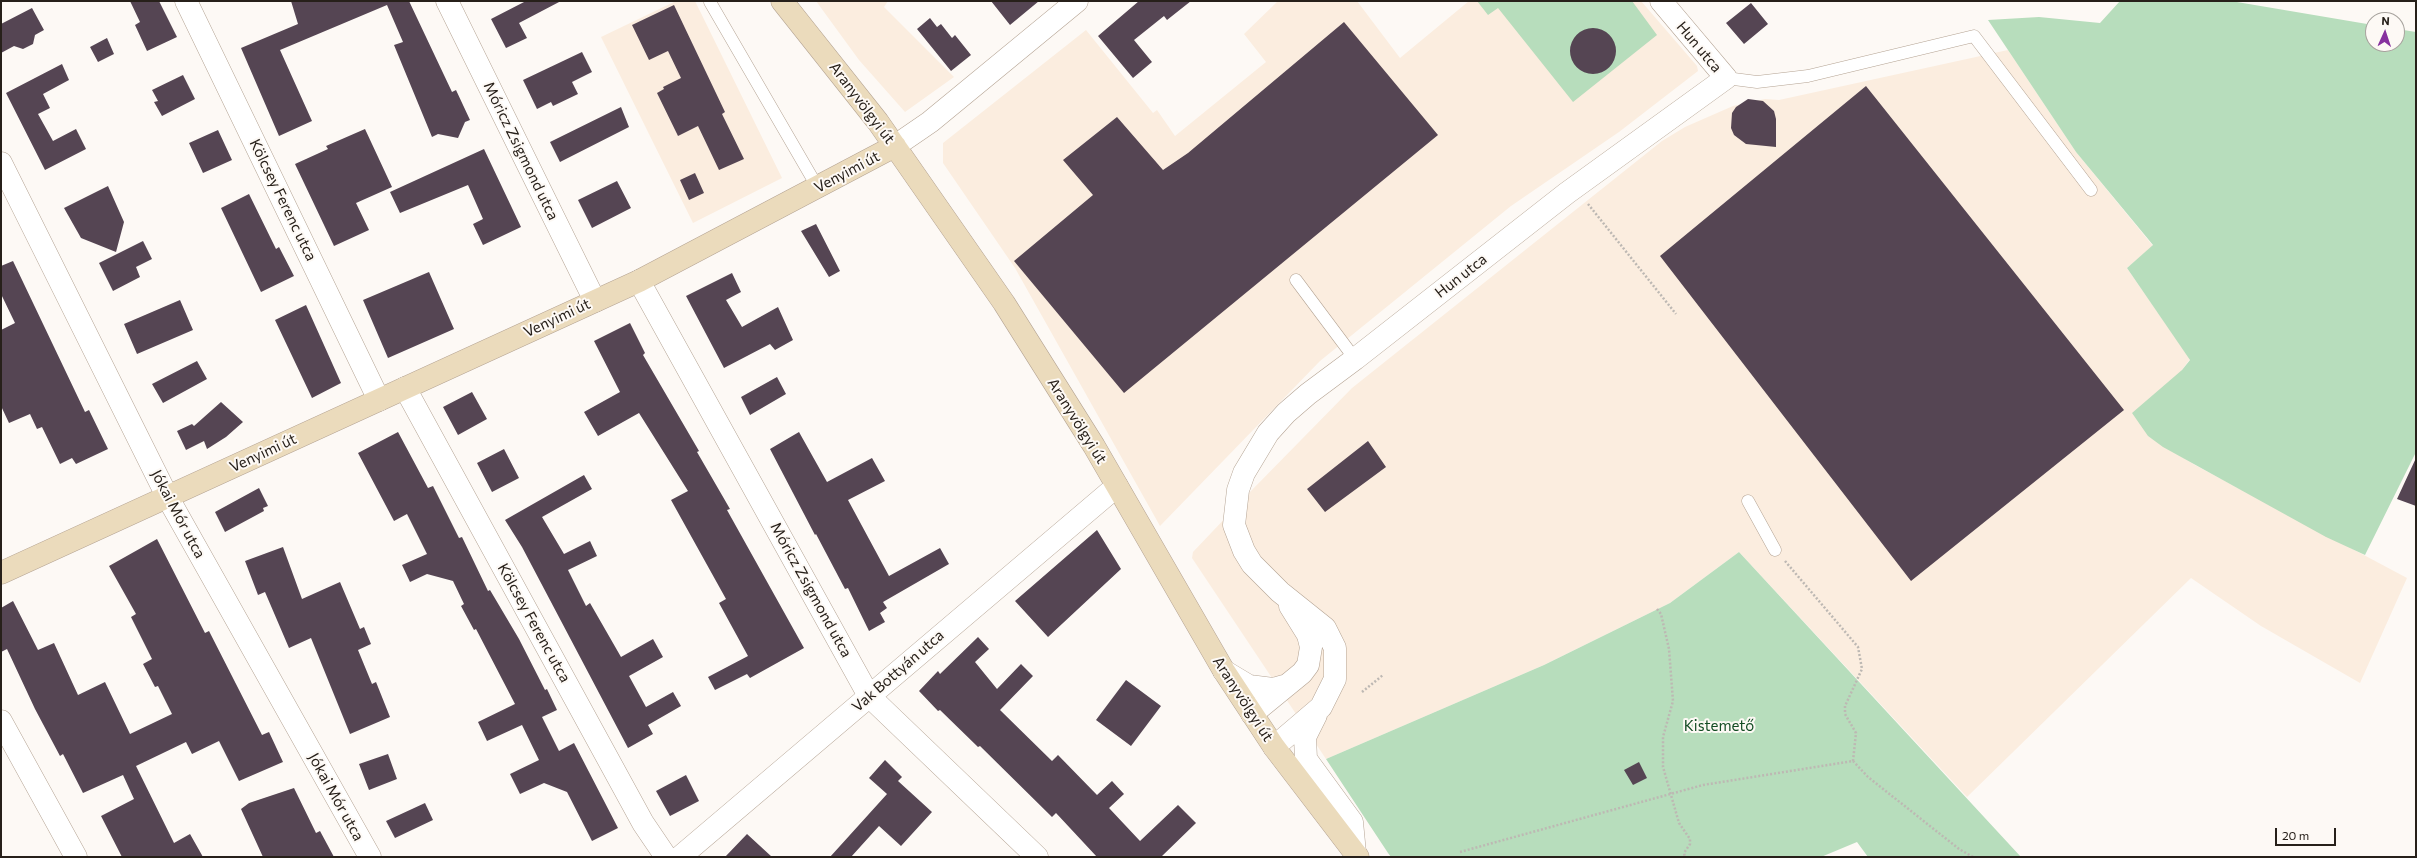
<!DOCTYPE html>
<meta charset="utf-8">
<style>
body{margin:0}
#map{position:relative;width:2417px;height:858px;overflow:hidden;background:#fdf9f5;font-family:Commissioner,sans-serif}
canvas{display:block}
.frame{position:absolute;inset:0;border:2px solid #27201a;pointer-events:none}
.north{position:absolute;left:2365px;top:12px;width:40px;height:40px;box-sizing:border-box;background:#fdf9f5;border:1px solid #a7a29d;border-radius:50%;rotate:3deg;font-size:11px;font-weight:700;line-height:16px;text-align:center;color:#27201a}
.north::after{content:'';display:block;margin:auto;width:14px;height:18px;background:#87329f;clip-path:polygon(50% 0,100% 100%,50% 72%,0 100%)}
.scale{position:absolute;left:2275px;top:828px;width:61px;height:18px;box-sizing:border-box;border:2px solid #27201a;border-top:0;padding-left:5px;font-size:12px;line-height:14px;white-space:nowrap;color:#27201a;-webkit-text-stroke:3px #fdf9f5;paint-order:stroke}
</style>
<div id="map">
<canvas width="2417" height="858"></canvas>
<div class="frame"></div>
<div class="north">N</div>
<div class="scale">20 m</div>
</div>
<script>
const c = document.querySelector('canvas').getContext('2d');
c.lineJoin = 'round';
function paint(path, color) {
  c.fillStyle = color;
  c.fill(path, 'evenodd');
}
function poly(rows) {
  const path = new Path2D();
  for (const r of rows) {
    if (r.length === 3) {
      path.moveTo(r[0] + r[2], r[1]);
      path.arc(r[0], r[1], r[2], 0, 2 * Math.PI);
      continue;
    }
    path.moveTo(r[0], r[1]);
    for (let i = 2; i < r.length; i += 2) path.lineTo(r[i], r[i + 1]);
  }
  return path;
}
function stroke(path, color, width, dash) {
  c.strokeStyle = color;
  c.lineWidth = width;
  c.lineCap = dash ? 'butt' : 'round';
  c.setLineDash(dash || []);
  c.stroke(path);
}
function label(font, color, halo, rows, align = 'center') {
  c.font = font + ' Commissioner,sans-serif';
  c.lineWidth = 4;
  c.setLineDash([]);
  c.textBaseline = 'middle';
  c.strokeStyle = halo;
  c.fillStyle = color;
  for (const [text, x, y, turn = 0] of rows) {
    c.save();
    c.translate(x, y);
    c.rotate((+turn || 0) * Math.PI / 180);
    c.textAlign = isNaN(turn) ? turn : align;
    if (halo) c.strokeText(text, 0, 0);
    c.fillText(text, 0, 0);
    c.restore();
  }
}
const built = poly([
 [676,1,695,1,782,178,693,223,601,37],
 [816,1,888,1,884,7,954,77,905,112,859,60],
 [1278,1,1357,1,1400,58,1469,1,1641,1,1697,66,1698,71,1619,132,1511,206,1320,361,1160,526,1015,268,943,163,943,143,1086,30,1153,113,1157,110,1175,136,1266,62,1244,34],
 [2008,50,2076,152,2153,246,2127,268,2190,359,2182,370,2148,436,2195,465,2407,578,2360,683,2261,626,2191,578,1967,797,1739,552,1670,603,1544,665,1326,759,1192,558,1193,552,1249,493,1352,388,1662,141,1685,127,1733,106,1765,99,1779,100]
]);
const green = poly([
 [1477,1,1632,1,1657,35,1573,102,1498,8,1488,15],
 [2120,1,2231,1,2373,25,2373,44,2397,44,2397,29,2416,32,2416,452,2365,555,2326,537,2163,447,2148,436,2132,413,2182,370,2190,360,2127,268,2153,245,2076,152,1988,20,2039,17,2100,23],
 [1739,552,2021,857,1868,857,1857,842,1821,857,1391,857,1388,853,1326,759,1544,665,1670,603]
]);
const building = poly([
 [130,1,159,1,177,37,147,51,135,25,140,22],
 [291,1,409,1,452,92,456,90,470,120,465,122,458,138,438,134,432,137,394,45,403,42,387,5,280,50,312,121,279,136,241,48,298,24],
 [526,1,561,1,519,23,527,38,506,48,491,19],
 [991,1,1039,1,1010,25],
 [1139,1,1191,1,1167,20,1164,16,1134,40,1152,62,1133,78,1098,36],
 [1751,3,1768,24,1744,44,1726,23],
 [674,5,725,112,722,114,744,159,719,170,698,126,678,136,657,93,664,89,663,87,681,78,668,51,649,60,632,25],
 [32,8,44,30,35,35,33,44,23,49,14,46,1,53,1,24],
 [930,18,937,27,941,24,952,38,955,35,971,55,951,71,917,29],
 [1344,22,1438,135,1124,393,1014,261,1093,195,1063,160,1117,117,1163,170,1188,153],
 [1593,51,23],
 [107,38,114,54,98,62,90,47],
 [582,52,592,72,572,82,578,94,553,106,551,102,537,109,523,80],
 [62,64,69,80,43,94,50,108,38,114,53,141,76,129,86,149,45,170,6,93],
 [183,75,195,99,162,116,154,102,158,101,152,90],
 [1866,86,2124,410,1911,581,1660,256],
 [1748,99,1763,101,1774,111,1776,119,1776,147,1746,144,1734,135,1731,128,1732,113,1736,107],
 [621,107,629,127,560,162,550,142],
 [365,129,392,187,356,203,369,230,334,246,295,164,328,149,326,146],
 [218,130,232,160,203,173,189,143],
 [484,149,521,227,483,245,473,224,483,219,468,185,400,213,390,192],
 [695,173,704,193,689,200,680,180],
 [617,181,631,208,592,228,578,200],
 [108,186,124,222,116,252,81,238,64,208],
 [249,194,276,249,279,247,294,276,261,292,221,208],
 [816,224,840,271,829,277,801,231],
 [143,241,152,259,136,267,140,277,113,291,99,263],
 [13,261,85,412,89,410,108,449,76,464,72,458,60,464,42,427,37,429,30,414,9,423,1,406,1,330,15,323,1,294,1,266],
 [429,272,454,329,388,358,363,300],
 [732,273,741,292,726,300,742,327,778,307,793,340,775,350,770,344,724,368,686,296],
 [180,300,193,330,137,354,124,324],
 [306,305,341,383,312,398,275,320],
 [630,323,645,353,643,355,699,451,697,452,730,509,727,510,804,648,750,678,747,674,715,690,708,677,748,656,719,603,726,599,671,500,688,491,639,413,598,436,584,412,620,392,594,341],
 [197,361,207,379,163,403,152,384],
 [777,377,786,394,750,415,741,397],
 [472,392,487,419,458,435,443,407],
 [221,402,243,422,226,437,207,449,204,441,186,450,177,431,192,424,194,426],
 [398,432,428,488,433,486,459,538,462,537,488,591,490,590,519,639,545,690,547,689,557,710,542,717,559,751,574,743,618,828,592,841,567,792,544,783,520,794,510,774,539,760,522,725,487,741,478,722,515,704,476,629,474,630,461,606,464,604,453,581,427,574,410,582,402,565,427,554,407,514,394,521,358,453],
 [799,432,827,482,872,458,885,481,848,500,889,576,940,548,949,564,883,602,887,608,880,613,885,622,869,631,848,588,845,589,816,534,815,535,770,449],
 [1368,441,1386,467,1325,512,1307,489],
 [504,449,519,478,492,492,477,463],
 [2416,458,2416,506,2397,499],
 [584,475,592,489,542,517,564,554,590,541,597,556,568,570,586,606,590,603,621,657,653,639,663,657,629,676,646,707,673,692,681,706,648,725,653,734,628,748,522,547,505,520],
 [259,488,268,506,263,508,264,511,225,532,215,512],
 [1097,530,1121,569,1048,637,1015,601],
 [157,539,205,633,209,631,262,735,269,732,283,762,239,781,219,741,192,754,186,742,136,766,174,843,190,834,203,857,122,857,101,816,134,799,123,775,83,793,63,754,60,756,35,709,7,649,1,652,1,608,13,601,38,650,54,643,78,695,105,682,130,734,172,714,158,686,155,687,143,664,152,659,131,617,136,614,109,566],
 [283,547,302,599,340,582,360,629,364,627,371,644,358,650,372,684,376,682,390,717,350,734,311,638,289,648,265,592,258,595,245,561],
 [978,637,989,649,975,662,997,689,1021,664,1033,676,1000,710,1052,761,1058,755,1097,795,1112,781,1124,794,1109,808,1140,841,1178,805,1196,823,1161,857,1097,857,1056,813,1052,817,980,746,978,747,940,710,938,711,919,691,938,671,940,674],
 [1126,680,1161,706,1131,746,1096,720],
 [388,754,397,779,369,790,359,764],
 [885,760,902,777,898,781,932,812,901,846,879,826,851,857,830,857,887,794,869,778],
 [1639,762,1647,778,1633,785,1624,770],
 [686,775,699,801,670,816,656,791],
 [294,788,316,833,320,831,334,857,263,857,241,809,249,803],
 [425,803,433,820,395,838,386,821],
 [747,834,772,857,725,857]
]);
const path = poly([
 [1588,204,1676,314],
 [1785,561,1858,647,1862,669,1845,706,1845,714,1856,733,1853,761],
 [1657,609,1661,614,1669,649,1673,701,1663,737,1663,767,1679,823,1690,839,1690,844,1684,853,1685,857],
 [1362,692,1383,675],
 [1853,761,1868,777,1959,849,1973,857],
 [1460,852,1703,785,1853,761]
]);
const lane = poly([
 [710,2,818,188],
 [1726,78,1757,82,1808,76,1974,36,2091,190],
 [1296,280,1355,359],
 [1748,501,1775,550]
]);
const street = poly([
 [186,1,379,400],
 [447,1,595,301],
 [895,146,930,122,1077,1],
 [1,163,168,498,370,857],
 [639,281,869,696,1037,857],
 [405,388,643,823,666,857],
 [1224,671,1249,686,1273,689,1287,685],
 [1252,714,1302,673,1308,665,1311,647,1308,635,1290,606],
 [1316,715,1305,737,1306,759,1352,822,1355,853],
 [1,721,76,857],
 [1274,747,1321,707,1335,679,1335,648,1325,628,1280,592,1252,564,1244,551,1234,525,1238,490,1244,473,1268,433,1286,413,1308,394,1355,359,1567,193,1726,78,1661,1],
 [680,857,1117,486]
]);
const secondary = poly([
 [782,1,878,122,1004,303,1094,446,1224,671,1274,747,1358,857],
 [1,573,639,281,895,146]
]);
const streetNames = [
 ["Hun utca",1699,47,50],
 ["Aranyvölgyi út",862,103,53],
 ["Móricz Zsigmond utca",521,151,64],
 ["Venyimi út",847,172,-28],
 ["Kölcsey Ferenc utca",283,200,64],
 ["Hun utca",1461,276,-38],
 ["Venyimi út",557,318,-25],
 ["Aranyvölgyi út",1077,421,58],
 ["Venyimi út",263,453,-25],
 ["Jókai Mór utca",178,514,62],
 ["Móricz Zsigmond utca",811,590,61],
 ["Kölcsey Ferenc utca",534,623,61],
 ["Vak Bottyán utca",898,671,-41],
 ["Aranyvölgyi út",1243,699,57],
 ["Jókai Mór utca",336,797,61]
];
const parkNames = [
 ["Kistemető",1719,726]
];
paint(built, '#fbeddf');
paint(green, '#b7ddbc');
paint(building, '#554553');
stroke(lane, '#b4a393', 13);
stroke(street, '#b4a393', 23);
stroke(secondary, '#b4a393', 23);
stroke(path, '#bdb8b3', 2.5, [2, 2]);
stroke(lane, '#fff', 12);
stroke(street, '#fff', 22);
stroke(secondary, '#ebdbbc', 22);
label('15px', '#27201a', '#fdf9f5', streetNames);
label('15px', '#134c23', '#fdf9f5', parkNames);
</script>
